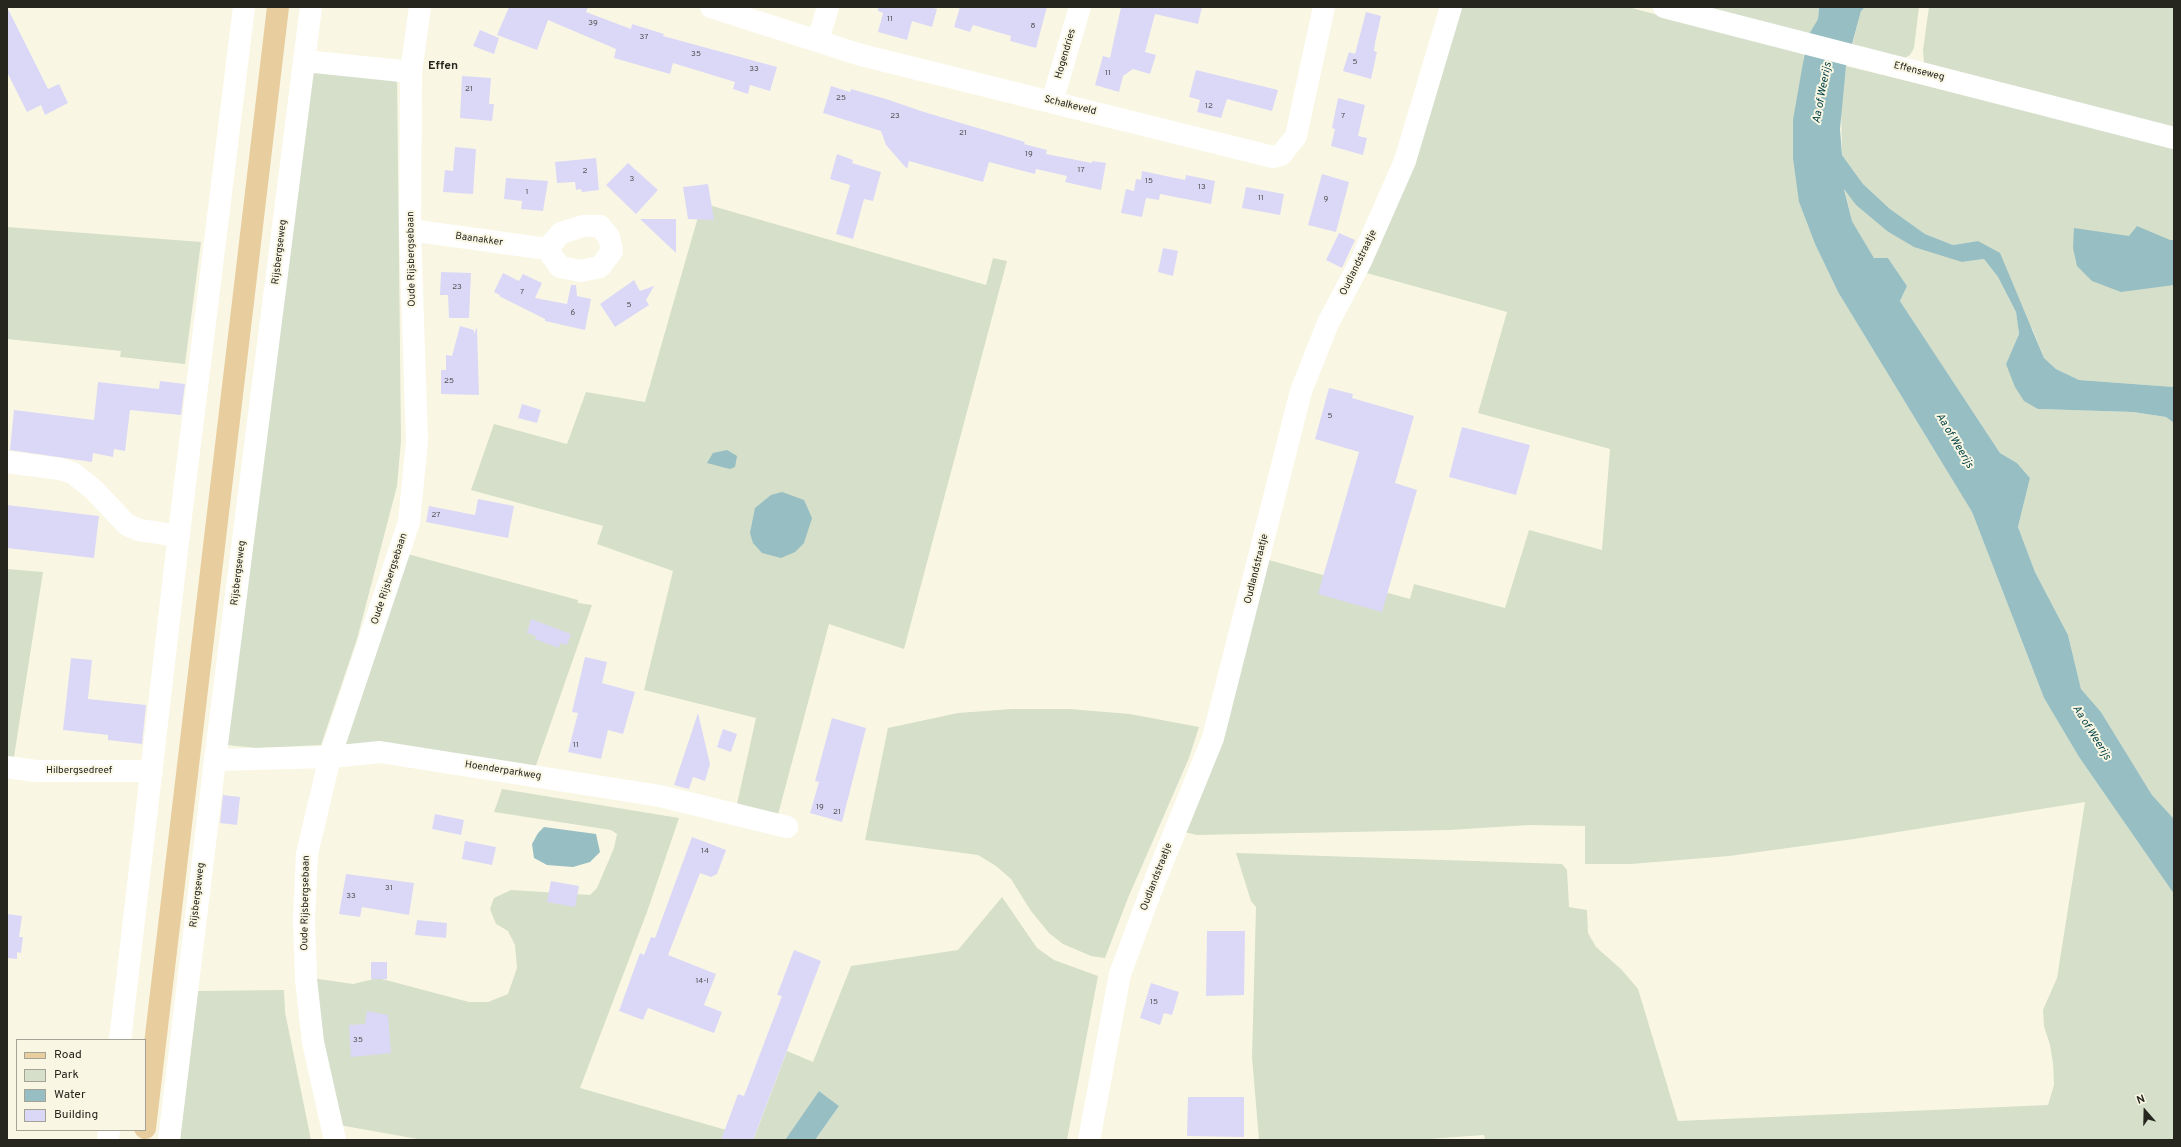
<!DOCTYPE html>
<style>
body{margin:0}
#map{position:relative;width:2181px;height:1147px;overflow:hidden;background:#f9f7e4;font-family:Overpass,sans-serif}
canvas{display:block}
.frame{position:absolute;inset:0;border:8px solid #26251e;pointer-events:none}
.legend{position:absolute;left:16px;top:1039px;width:130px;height:92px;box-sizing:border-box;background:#f9f7e4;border:1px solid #a5a395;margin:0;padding:5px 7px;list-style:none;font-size:12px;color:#26251e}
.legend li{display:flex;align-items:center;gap:8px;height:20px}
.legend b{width:20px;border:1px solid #a5a395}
.north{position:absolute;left:2125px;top:1091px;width:40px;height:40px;-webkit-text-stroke:3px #f9f7e4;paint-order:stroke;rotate:340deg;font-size:11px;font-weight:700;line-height:16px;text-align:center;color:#26251e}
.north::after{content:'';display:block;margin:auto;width:14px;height:18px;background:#26251e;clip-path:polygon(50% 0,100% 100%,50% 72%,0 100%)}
</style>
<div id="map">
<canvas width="2181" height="1147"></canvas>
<div class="frame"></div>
<ul class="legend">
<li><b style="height:5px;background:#e8ce9f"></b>Road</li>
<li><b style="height:11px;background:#d5dfca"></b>Park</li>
<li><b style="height:11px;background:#97bec2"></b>Water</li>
<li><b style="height:11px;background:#dbd8f7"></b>Building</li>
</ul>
<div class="north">N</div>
</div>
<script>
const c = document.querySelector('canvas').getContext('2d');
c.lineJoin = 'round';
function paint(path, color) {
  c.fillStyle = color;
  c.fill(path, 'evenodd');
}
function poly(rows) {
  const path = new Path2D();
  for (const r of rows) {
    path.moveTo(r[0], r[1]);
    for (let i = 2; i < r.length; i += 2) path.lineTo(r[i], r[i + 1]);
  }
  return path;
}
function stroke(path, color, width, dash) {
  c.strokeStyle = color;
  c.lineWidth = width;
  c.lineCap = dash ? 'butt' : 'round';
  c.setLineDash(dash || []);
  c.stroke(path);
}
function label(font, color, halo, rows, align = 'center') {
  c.font = font + ' Overpass,sans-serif';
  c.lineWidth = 4;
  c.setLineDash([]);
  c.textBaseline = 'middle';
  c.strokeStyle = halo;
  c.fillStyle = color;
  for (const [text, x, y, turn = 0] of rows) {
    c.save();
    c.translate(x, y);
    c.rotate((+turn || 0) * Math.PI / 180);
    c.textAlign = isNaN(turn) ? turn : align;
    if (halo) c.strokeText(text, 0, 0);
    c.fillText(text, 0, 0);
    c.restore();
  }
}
const green = poly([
 [1457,7,1628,7,1804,54,1802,73,1799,202,1815,244,1838,292,1972,512,2044,698,2079,757,2174,894,2174,1140,1485,1140,1484,1135,1415,1140,1259,1140,1252,1057,1256,907,1251,901,1236,853,1562,864,1567,870,1569,907,1587,910,1588,933,1596,947,1622,970,1638,989,1678,1121,2048,1105,2054,1085,2053,1063,2050,1045,2044,1026,2043,1010,2057,978,2085,802,1854,839,1729,856,1631,864,1585,864,1585,826,1529,825,1450,830,1197,835,1184,832,1265,559,1410,599,1414,584,1505,608,1529,530,1602,550,1610,449,1478,413,1507,312,1363,272],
 [1696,7,1819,7,1818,19,1809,34],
 [1865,7,1919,7,1914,48,1910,55,1905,58,1852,45,1861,11],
 [1929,7,2174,7,2174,129,1924,63,1923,50],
 [1846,66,2174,146,2174,387,2079,380,2056,369,2044,358,2033,330,1978,241,1953,245,1925,234,1890,209,1863,184,1842,155,1841,104],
 [310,70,397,75,401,441,397,486,357,639,321,745,257,748,227,745],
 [1844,187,1856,205,1887,231,1962,262,1984,259,1998,277,2016,312,2019,334,2006,364,2038,409,2133,412,2166,417,2174,423,2174,819,2152,795,2101,712,2081,689,2068,635,2035,572,2018,527,2030,478,2017,463,2000,453,1900,301,1907,286,1888,258,1874,258,1852,221],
 [702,203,986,285,993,258,1007,261,904,649,829,624,776,822,735,813,756,718,644,690,673,571,597,544,603,526,471,490,494,424,567,444,586,392,645,402],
 [7,227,201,242,185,364,120,357,121,351,7,339],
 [400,552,578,600,578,603,592,605,533,774,342,746],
 [7,569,43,572,13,763,7,761],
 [1012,709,1069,709,1130,714,1199,727,1189,758,1128,898,1105,958,1091,956,1063,944,1049,933,1031,911,1011,879,996,866,978,855,865,840,888,728,958,713],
 [502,789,679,818,647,912,580,1088,754,1138,787,1051,813,1062,851,966,958,950,1002,897,1037,948,1054,960,1098,976,1067,1140,815,1140,839,1106,819,1091,785,1140,423,1140,328,1123,305,977,353,984,378,978,469,1002,488,1002,508,994,517,968,515,945,508,931,496,924,490,909,494,898,511,890,590,895,597,888,614,848,617,834,611,830,494,812],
 [284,990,285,1012,311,1140,180,1140,198,991]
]);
const water = poly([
 [1819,7,1865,7,1861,11,1846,66,1840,129,1842,155,1863,184,1890,209,1925,234,1953,245,1978,241,2000,253,2044,358,2056,369,2079,380,2174,387,2174,423,2166,417,2133,412,2038,409,2024,401,2015,387,2006,364,2019,334,2016,312,1998,277,1984,259,1962,262,1914,247,1887,231,1856,205,1844,189,1852,221,1874,258,1888,258,1907,286,1900,301,2000,453,2017,463,2030,478,2018,527,2035,572,2068,635,2081,689,2101,712,2152,795,2174,819,2174,894,2079,757,2044,698,1972,512,1838,292,1815,244,1799,202,1793,158,1793,120,1804,57,1809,34,1818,19],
 [2137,226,2170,240,2174,240,2174,285,2121,292,2092,281,2077,266,2073,248,2074,228,2129,236],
 [727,450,737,456,735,467,730,469,707,463,713,453],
 [782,492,804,500,812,518,804,543,795,552,781,558,762,553,753,543,750,533,755,508,771,495],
 [544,827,596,834,600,852,590,862,573,867,547,865,534,858,532,844,538,833],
 [819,1091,839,1106,815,1140,785,1140]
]);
const building = poly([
 [7,7,48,89,59,84,68,103,45,115,41,105,27,112,7,72],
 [509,7,588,7,586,12,631,29,632,24,664,34,663,36,777,67,770,91,750,85,748,94,733,89,735,82,673,63,670,74,614,58,616,49,548,20,537,50,497,35],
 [878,7,929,7,937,9,932,27,912,21,907,40,878,32,883,13,878,11],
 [960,7,1047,7,1036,48,1010,41,1011,36,973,25,970,32,954,27],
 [1121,7,1202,7,1198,24,1155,14,1145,52,1156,55,1150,74,1133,69,1123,76,1119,92,1095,85,1103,56,1110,58],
 [1366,12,1381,16,1375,43,1374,51,1377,52,1371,79,1343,71,1349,52,1355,54],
 [480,30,499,38,494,54,473,46],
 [1196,70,1278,90,1272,111,1227,99,1221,118,1197,112,1200,100,1189,97],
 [462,76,491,78,489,104,494,104,492,121,460,118],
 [831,86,850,92,851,89,886,99,924,112,1025,142,1024,144,1047,150,1046,154,1092,163,1092,161,1106,163,1101,190,1065,182,1067,176,1036,169,1035,174,989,162,983,182,909,161,907,169,886,145,881,131,823,113],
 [1338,98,1365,105,1358,136,1367,138,1363,155,1331,146,1335,129,1332,128],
 [455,147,476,149,473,194,443,192,445,170,453,171],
 [837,154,853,160,852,163,881,172,873,201,864,199,853,239,836,234,850,185,830,179],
 [596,158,599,190,582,192,581,189,576,190,575,182,557,183,555,162],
 [628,163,658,190,636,214,606,185],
 [1142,171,1185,180,1186,175,1215,181,1211,204,1160,194,1159,200,1146,198,1142,217,1121,213,1126,189,1134,191,1136,179,1141,180],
 [1322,174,1349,182,1336,232,1308,225],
 [506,178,548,181,543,211,521,209,522,201,504,199],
 [708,184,714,220,688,219,683,187],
 [1246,187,1284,194,1280,215,1242,208],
 [640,219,676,219,676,253],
 [1339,233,1355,240,1342,268,1326,260],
 [1163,248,1178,251,1173,276,1158,272],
 [441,272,471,273,469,318,449,318,448,295,440,295],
 [503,273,519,281,523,274,542,283,535,298,567,304,571,285,576,285,577,296,591,299,585,330,545,321,545,319,499,296,500,295,494,292],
 [634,280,640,291,654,286,646,300,649,305,615,327,600,304],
 [460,326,474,330,474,334,477,327,479,395,441,394,441,370,446,370,446,355,452,356],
 [160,381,185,384,181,415,130,410,125,451,114,449,113,457,93,453,92,462,10,450,14,410,94,420,98,382,159,389],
 [1329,388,1353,394,1352,398,1414,416,1395,483,1417,490,1382,612,1318,594,1359,452,1315,439],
 [522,404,541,410,537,423,518,418],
 [1462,427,1530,445,1516,495,1449,477],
 [478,499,514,506,508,538,426,522,429,506,475,515],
 [7,505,99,516,94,558,7,548],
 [531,619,571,634,567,645,560,643,559,648,535,639,536,636,527,633],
 [585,657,607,662,602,683,635,692,623,734,608,730,601,759,568,752,578,713,572,712],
 [71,658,92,660,88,699,146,705,142,744,108,740,108,735,63,730],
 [698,713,710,764,705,781,693,777,689,789,674,785],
 [832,718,866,728,842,822,810,813,819,782,815,781],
 [723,729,737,734,731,752,717,747],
 [223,795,240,797,237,825,220,823],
 [435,814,464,820,461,835,432,829],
 [692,837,726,850,717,874,711,877,700,873,668,955,716,974,704,1005,722,1012,714,1033,648,1008,643,1020,619,1011,640,953,644,955,651,937,655,938],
 [465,841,496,847,492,865,462,859],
 [346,874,414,883,409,915,362,907,360,917,339,914],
 [551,881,579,886,575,907,547,902],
 [7,914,22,916,19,937,23,937,21,953,17,952,17,959,7,958],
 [417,920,447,923,446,938,415,935],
 [1207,931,1245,931,1244,995,1206,996],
 [794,950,821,961,775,1082,753,1140,721,1140,738,1094,744,1096,782,996,777,995],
 [371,962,387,962,387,979,371,979],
 [1151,983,1179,992,1172,1015,1164,1013,1160,1025,1140,1018],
 [367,1011,388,1015,391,1053,351,1057,349,1025,365,1024],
 [1188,1097,1244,1097,1244,1137,1187,1136]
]);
const minor = poly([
 [711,7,861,55,1273,157,1281,155,1296,136,1324,7],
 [1664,7,2174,138],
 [818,40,828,7],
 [305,61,411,72],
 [1052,102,1080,7],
 [410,230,547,249,560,267,581,271,600,267,612,251,609,237,600,226,583,226,561,233,547,249],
 [7,462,60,469,73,473,94,490,127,525,139,530,179,536],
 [215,760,330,757,380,752,660,796,787,827],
 [7,767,36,771,152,771],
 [120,1040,182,508,244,7],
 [108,1140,109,1130],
 [169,1140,215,760,311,7],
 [335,1140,313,1042,306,979,304,919,307,854,330,757,409,522,417,441,410,230,411,72,420,7],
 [1089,1140,1120,974,1154,883,1213,738,1301,391,1328,323,1361,261,1405,161,1451,7]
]);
const major = poly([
 [145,1128,278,7]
]);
const numberNames = [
 ["11",890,19],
 ["39",593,23],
 ["8",1033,26],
 ["37",644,37],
 ["35",696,54],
 ["5",1355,62],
 ["33",754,69],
 ["11",1108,73],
 ["21",469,89],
 ["25",841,98],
 ["12",1209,106],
 ["23",895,116],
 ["7",1343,116],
 ["21",963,133],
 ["19",1029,154],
 ["17",1081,170],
 ["2",585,171],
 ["3",632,179],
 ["15",1149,181],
 ["13",1202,187],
 ["1",527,192],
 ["11",1261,198],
 ["9",1326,199],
 ["23",457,287],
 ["7",522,292],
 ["5",629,305],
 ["6",573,313],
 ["25",449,381],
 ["5",1330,416],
 ["27",436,515],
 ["11",576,745],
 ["19",820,807],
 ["21",837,812],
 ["14",705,851],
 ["31",389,888],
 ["33",351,896],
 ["14-I",702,981],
 ["15",1154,1002],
 ["35",358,1040]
];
const streetNames = [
 ["Hogendries",1066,54,-74],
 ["Effenseweg",1919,72,14],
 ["Schalkeveld",1070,106,14],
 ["Baanakker",479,240,8],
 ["Rijsbergseweg",280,252,-83],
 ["Oude Rijsbergsebaan",412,259,-91],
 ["Oudlandstraatje",1359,263,-64],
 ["Oudlandstraatje",1257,569,-76],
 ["Rijsbergseweg",239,573,-83],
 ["Oude Rijsbergsebaan",390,579,-72],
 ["Hilbergsedreef",79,771],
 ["Hoenderparkweg",503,771,9],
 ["Oudlandstraatje",1157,877,-69],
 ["Rijsbergseweg",198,895,-83],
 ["Oude Rijsbergsebaan",306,903,-89]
];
const waterNames = [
 ["Aa of Weerijs",1823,93,-79],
 ["Aa of Weerijs",1954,441,59],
 ["Aa of Weerijs",2091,733,58]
];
const quarterNames = [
 ["Effen",443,67]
];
paint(green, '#d5dfca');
paint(water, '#97bec2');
paint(building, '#dbd8f7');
stroke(minor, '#fff', 22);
stroke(major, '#e8ce9f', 22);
label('8px', '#535254', null, numberNames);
label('10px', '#26251e', '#f9f7e4', streetNames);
label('italic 11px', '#003f45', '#f9f7e4', waterNames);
label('bold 12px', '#26251e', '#f9f7e4', quarterNames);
</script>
